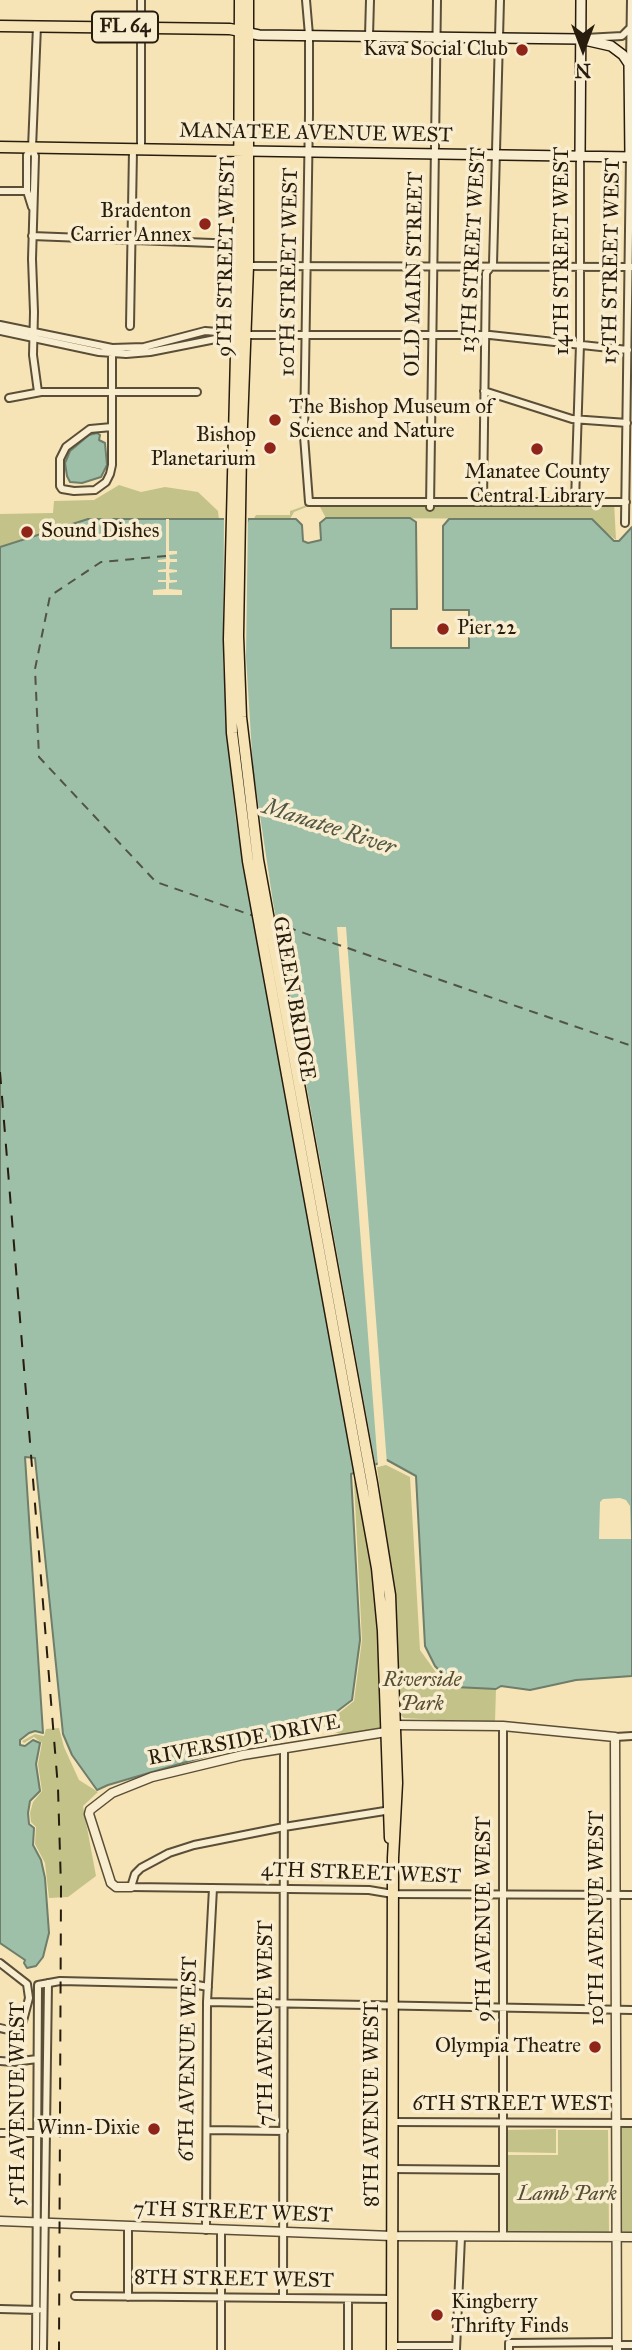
<!DOCTYPE html>
<style>
body{margin:0}
#map{position:relative;width:632px;height:2350px;overflow:hidden;background:#f6e4b6;font-family:"IM FELL Great Primer",serif}
canvas{display:block}
.north{position:absolute;left:548px;top:14px;width:70px;height:70px;-webkit-text-stroke:5px #f9edd0;paint-order:stroke;rotate:180deg;font-size:19px;font-weight:700;line-height:28px;text-align:center;color:#271c0d}
.north::after{content:'';display:block;margin:auto;width:24px;height:32px;background:#271c0d;clip-path:polygon(50% 0,100% 100%,50% 72%,0 100%)}
</style>
<div id="map">
<canvas width="632" height="2350"></canvas>
<div class="north">N</div>
</div>
<script>
const c = document.querySelector('canvas').getContext('2d');
c.lineJoin = 'round';
function paint(path, color) {
  c.fillStyle = color;
  c.fill(path, 'evenodd');
}
function poly(rows) {
  const path = new Path2D();
  for (const r of rows) {
    path.moveTo(r[0], r[1]);
    for (let i = 2; i < r.length; i += 2) path.lineTo(r[i], r[i + 1]);
  }
  return path;
}
function stroke(path, color, width, dash) {
  c.strokeStyle = color;
  c.lineWidth = width;
  c.lineCap = dash ? 'butt' : 'round';
  c.setLineDash(dash || []);
  c.stroke(path);
}
function label(font, color, halo, rows, align = 'center') {
  c.font = font + ' "IM FELL Great Primer",serif';
  c.lineWidth = 7;
  c.setLineDash([]);
  c.textBaseline = 'middle';
  c.strokeStyle = halo;
  c.fillStyle = color;
  for (const [text, x, y, turn = 0] of rows) {
    c.save();
    c.translate(x, y);
    c.rotate((+turn || 0) * Math.PI / 180);
    c.textAlign = isNaN(turn) ? turn : align;
    if (halo) c.strokeText(text, 0, 0);
    c.fillText(text, 0, 0);
    c.restore();
  }
}
const green = poly([
 [119,485,141,492,165,487,198,492,218,511,219,520,252,521,256,515,290,515,290,511,310,504,614,502,616,540,589,519,326,518,320,507,309,506,294,512,290,519,259,519,254,535,215,519,88,519,0,547,0,514,53,513,54,501,94,500],
 [386,1465,410,1477,420,1650,445,1685,496,1688,495,1723,404,1718,399,1714,397,1645,392,1580,377,1467],
 [358,1481,378,1598,383,1729,343,1736,323,1726,354,1701,362,1640,354,1482],
 [59,1728,64,1747,79,1780,98,1792,83,1806,96,1876,68,1897,49,1898,45,1863,35,1844,36,1827,31,1822,30,1813,33,1802,42,1791,38,1764,42,1743,34,1737,24,1743,22,1741,35,1734,44,1736,46,1729],
 [632,2127,632,2235,618,2235,619,2128],
 [556,2129,556,2153,506,2152,506,2130],
 [558,2130,608,2130,609,2234,505,2235,506,2155,558,2155]
]);
const water = poly([
 [97,433,100,435,99,440,105,443,107,465,101,477,82,483,70,482,67,476,65,463,70,451,89,435,97,433],
 [326,518,410,518,416,522,417,609,391,609,391,648,469,648,469,610,443,610,443,526,449,519,592,519,614,541,619,541,632,527,632,1676,576,1680,530,1690,501,1686,496,1689,455,1687,435,1666,425,1646,416,1476,387,1460,351,1474,360,1640,352,1700,323,1722,108,1785,97,1790,72,1755,63,1734,35,1458,25,1457,43,1733,35,1731,29,1733,20,1740,20,1745,25,1746,33,1740,40,1743,36,1764,40,1791,30,1801,28,1813,29,1824,34,1828,33,1845,41,1860,45,1878,49,1933,43,1957,36,1966,27,1968,24,1963,25,1960,0,1943,0,547,88,519,225,519,246,526,248,519,296,519,302,525,303,541,308,543,321,540,320,523,326,518]
]);
const pier = poly([
 [224,516,243,523,245,517,248,516,246,657,253,769,273,902,376,1468,355,1476,355,1479,236,821,228,748,223,659],
 [166,519,169,519,169,551,177,551,177,554,169,555,170,559,177,559,177,562,170,562,169,569,177,570,177,572,169,573,170,580,177,580,177,582,169,583,169,589,182,590,182,595,153,595,153,590,166,589,166,582,158,582,158,580,166,580,166,572,158,572,158,570,166,569,166,562,158,562,158,560,166,559],
 [337,927,346,927,387,1464,378,1467],
 [620,1498,626,1500,630,1506,631,1539,599,1539,600,1502,603,1499]
]);
const ferry = poly([
 [166,556,101,562,50,596,35,669,39,757,156,882,254,916],
 [272,922,632,1046]
]);
const minor = poly([
 [306,0,309,35,309,114,304,436,309,502,626,502],
 [37,26,32,148,35,156,32,259,34,312,33,355,38,392],
 [369,36,370,0],
 [585,38,622,36,630,28],
 [630,64,631,0],
 [32,148,27,155,27,191,32,207],
 [141,150,141,0],
 [0,191,27,191],
 [32,236,238,244],
 [248,266,632,267],
 [0,325,112,348,144,347,205,331,231,333],
 [130,326,133,150],
 [0,331,99,352,126,354,150,352,236,335,490,335,628,350],
 [484,391,572,419,627,423],
 [9,398,41,392,197,392],
 [112,427,90,429,66,447,60,459,60,486,62,489,74,491,95,490,106,482,110,474,112,465,112,348],
 [483,502,486,273,493,264,500,0],
 [575,502,580,344,580,157],
 [430,507,437,0],
 [625,523,630,157],
 [503,1726,503,2237],
 [615,1737,632,1736],
 [391,1810,284,1827,194,1845,169,1853,141,1868,135,1874,131,1887,369,1890,393,1894,632,1895],
 [0,1963,27,1984,29,1998,23,2021,18,2028,13,2031,0,2028],
 [207,2002,632,2010],
 [0,2061,14,2062,37,2059],
 [392,2122,632,2123],
 [207,2130,284,2131],
 [0,2133,38,2133],
 [392,2169,503,2170],
 [206,2230,207,2002,213,1888],
 [221,2230,221,2350],
 [75,2296,392,2299],
 [128,2297,128,2226],
 [283,2298,284,1748],
 [348,2299,348,2350],
 [0,2309,38,2310],
 [617,2345,632,2345],
 [392,2346,456,2346],
 [36,2350,38,1985,60,1981,192,1984,208,1987],
 [43,2350,48,1983],
 [456,2350,461,2237],
 [509,2350,509,2343,617,2342]
]);
const tertiary = poly([
 [395,1725,503,1726,615,1737,617,2350],
 [131,1887,116,1887,111,1883,89,1814,90,1810,112,1793,152,1777,243,1755,386,1732],
 [0,2221,392,2236,632,2237]
]);
const secondary = poly([
 [249,33,259,35,580,39,611,46,623,55,629,64,630,157],
 [248,151,632,157],
 [580,157,581,0]
]);
const primary = poly([
 [240,0,239,232,229,639,232,733,248,861,377,1568,383,1631,390,1838],
 [248,0,248,266,241,451,238,636,241,717,258,860,372,1483,390,1595,397,1783,393,1858,392,2350],
 [0,26,230,29,245,32],
 [0,147,244,151]
]);
const rail = poly([
 [0,1072,58,1788,61,1887,59,2350]
]);
const markers = [
 [522,50,7,"#8f2418"],
 [205,224,7,"#8f2418"],
 [275,420,7,"#8f2418"],
 [270,448,7,"#8f2418"],
 [537,449,7,"#8f2418"],
 [27,532,7,"#8f2418"],
 [443,629,7,"#8f2418"],
 [595,2047,7,"#8f2418"],
 [154,2129,7,"#8f2418"],
 [437,2315,7,"#8f2418"]
];
const shields = [
 [125,27,66]
];
const shieldNames = [
 ["FL 64",125,27]
];
const poiNames = [
 ["Kava Social Club",508,50],
 ["Bradenton",191,212],
 ["Carrier Annex",191,236],
 ["The Bishop Museum of",289,408,"left"],
 ["Science and Nature",289,432,"left"],
 ["Bishop",256,436],
 ["Planetarium",256,460],
 ["Manatee County",537,473,"center"],
 ["Central Library",537,497,"center"],
 ["Sound Dishes",41,532,"left"],
 ["Pier 22",457,629,"left"],
 ["Olympia Theatre",581,2047],
 ["Winn-Dixie",140,2129],
 ["Kingberry",451,2303,"left"],
 ["Thrifty Finds",451,2327,"left"]
];
const streetNames = [
 ["MANATEE AVENUE WEST",316,134,1],
 ["13TH STREET WEST",474,250,-87],
 ["14TH STREET WEST",563,251,-90],
 ["9TH STREET WEST",227,257,-89],
 ["15TH STREET WEST",612,261,-89],
 ["10TH STREET WEST",290,272,-89],
 ["OLD MAIN STREET",415,274,-89],
 ["GREEN BRIDGE",293,999,80],
 ["RIVERSIDE DRIVE",244,1741,-11],
 ["4TH STREET WEST",361,1874,2],
 ["10TH AVENUE WEST",598,1918,-90],
 ["9TH AVENUE WEST",485,1919,-90],
 ["7TH AVENUE WEST",267,2023,-90],
 ["6TH AVENUE WEST",189,2059,-89],
 ["5TH AVENUE WEST",19,2104,-90],
 ["8TH AVENUE WEST",373,2104,-90],
 ["6TH STREET WEST",512,2105],
 ["7TH STREET WEST",233,2213,2],
 ["8TH STREET WEST",234,2280,1]
];
const parkNames = [
 ["Riverside",422,1681],
 ["Park",422,1705],
 ["Lamb Park",567,2195]
];
const waterNames = [
 ["Manatee River",329,828,18]
];
paint(green, '#c3c289');
paint(water, '#9ebfa8');
stroke(water, '#6e7e6a', 2);
paint(pier, '#f6e4b6');
stroke(ferry, '#515543', 2, [9, 7]);
stroke(minor, '#5b4e37', 10);
stroke(tertiary, '#5b4e37', 11);
stroke(secondary, '#271c0d', 12);
stroke(primary, '#271c0d', 13);
stroke(minor, '#f9edd0', 6);
stroke(tertiary, '#f9edd0', 8);
stroke(secondary, '#f9edd0', 9);
stroke(primary, '#f6e4b6', 10);
stroke(rail, '#271c0d', 2, [12, 12]);
for (const [x, y, r, color] of markers) {
  const dot = new Path2D();
  dot.arc(x, y, r, 0, 2 * Math.PI);
  c.fillStyle = color;
  c.fill(dot);
  stroke(dot, '#f9edd0', 2.5);
}
for (const [x, y, w] of shields) {
  const box = new Path2D();
  box.roundRect(x - w / 2, y - 15.5, w, 31, 5);
  c.fillStyle = '#f9edd0';
  c.fill(box);
  stroke(box, '#271c0d', 2);
}
label('bold 19px', '#271c0d', null, shieldNames);
label('21px', '#271c0d', '#f9edd0', poiNames, 'right');
label('21px', '#271c0d', '#f9edd0', streetNames);
label('italic 21px', '#564e32', '#f9edd0', parkNames);
label('italic 23px', '#515543', '#f9edd0', waterNames);
</script>
